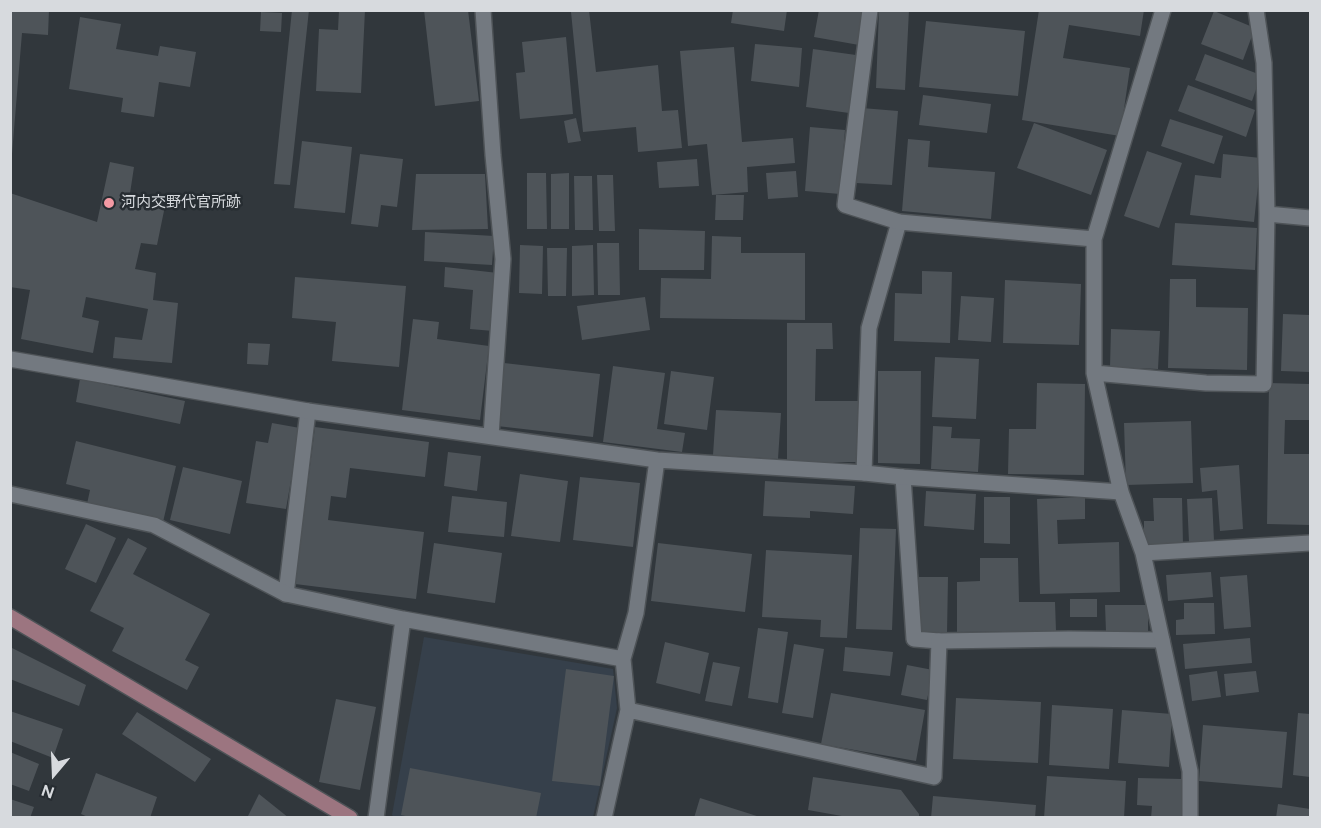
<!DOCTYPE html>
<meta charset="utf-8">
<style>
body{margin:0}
#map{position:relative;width:1321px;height:828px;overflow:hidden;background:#31373c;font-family:Figtree,sans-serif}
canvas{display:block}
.frame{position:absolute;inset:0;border:12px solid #d7dade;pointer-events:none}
.north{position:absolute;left:24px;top:744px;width:60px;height:60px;-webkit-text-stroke:4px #272d32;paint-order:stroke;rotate:199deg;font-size:16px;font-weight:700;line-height:24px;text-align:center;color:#d7dade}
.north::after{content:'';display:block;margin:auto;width:21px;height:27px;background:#d7dade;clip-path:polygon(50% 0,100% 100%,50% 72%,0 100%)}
</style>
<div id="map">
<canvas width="1321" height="828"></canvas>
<div class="frame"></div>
<div class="north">N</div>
</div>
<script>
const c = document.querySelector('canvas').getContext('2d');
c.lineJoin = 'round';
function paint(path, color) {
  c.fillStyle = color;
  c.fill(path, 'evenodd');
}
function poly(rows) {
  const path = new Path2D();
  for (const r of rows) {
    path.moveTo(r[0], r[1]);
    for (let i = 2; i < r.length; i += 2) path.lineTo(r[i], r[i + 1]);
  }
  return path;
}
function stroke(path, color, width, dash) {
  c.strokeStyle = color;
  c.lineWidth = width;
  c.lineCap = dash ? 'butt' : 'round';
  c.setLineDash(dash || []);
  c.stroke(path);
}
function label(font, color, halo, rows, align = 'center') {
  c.font = font + ' Figtree,"Noto Sans JP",sans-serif';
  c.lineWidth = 5;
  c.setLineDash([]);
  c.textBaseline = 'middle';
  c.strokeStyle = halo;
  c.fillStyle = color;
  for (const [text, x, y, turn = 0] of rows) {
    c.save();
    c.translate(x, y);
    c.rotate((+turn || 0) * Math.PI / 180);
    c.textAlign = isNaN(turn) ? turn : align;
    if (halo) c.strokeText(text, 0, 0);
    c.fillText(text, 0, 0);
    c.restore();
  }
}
const built = poly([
 [424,637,613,669,617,708,593,817,395,818,392,815]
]);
const building = poly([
 [10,10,49,10,48,35,22,33,12,154,10,154],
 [292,10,309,10,290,185,274,184],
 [339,10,365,10,361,93,316,91,319,29,338,30],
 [424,10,468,10,479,101,435,106],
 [589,10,596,72,658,65,662,111,678,110,682,148,638,152,636,127,583,132,571,12],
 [733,10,787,10,784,31,731,23],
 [819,10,865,10,859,45,814,37],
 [879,10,909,10,905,90,876,88],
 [1039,10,1144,10,1140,36,1069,25,1063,58,1130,68,1120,136,1022,120],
 [1214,11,1255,28,1243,60,1201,44],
 [261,12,282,13,281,32,260,31],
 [80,17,121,24,116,49,158,56,160,46,196,52,190,87,159,82,154,117,121,112,123,98,69,89],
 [926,21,1025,31,1018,96,919,87],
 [566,37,573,114,520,119,516,73,525,72,522,42],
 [755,44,802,48,799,87,751,81],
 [734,47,742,142,793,138,795,163,747,167,748,192,712,195,707,144,688,146,680,51],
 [813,49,856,55,849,113,806,107],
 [1205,54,1261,75,1252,101,1195,80],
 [1188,85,1255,110,1246,137,1178,111],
 [923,95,991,104,987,133,919,125],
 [862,108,898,111,892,185,856,183],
 [576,118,581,141,568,143,564,121],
 [1170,119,1223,136,1214,164,1161,146],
 [1034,123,1107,150,1091,195,1017,168],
 [810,127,845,130,840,194,805,191],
 [908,139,930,141,928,167,995,172,991,219,902,211],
 [302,141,352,147,345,213,294,208],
 [1147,151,1182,163,1159,228,1124,216],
 [360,154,403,159,397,207,381,205,378,227,351,224],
 [1223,154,1261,158,1254,222,1190,215,1195,175,1221,178],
 [697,159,699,186,659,188,657,162],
 [110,162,134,167,129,200,165,206,157,245,141,243,135,269,156,273,153,300,178,303,172,363,113,358,115,337,142,340,148,309,86,297,82,317,99,321,93,353,21,339,30,290,10,287,10,193,97,222],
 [796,171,798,197,768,199,766,173],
 [527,173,546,173,547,229,527,229],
 [569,173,569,229,551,229,551,174],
 [416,174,485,174,488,229,412,230],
 [597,175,613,175,615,231,599,231],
 [574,176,592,176,593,230,575,230],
 [716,195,744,195,743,220,715,220],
 [1175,223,1257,228,1255,270,1172,265],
 [639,229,705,231,704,270,639,270],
 [425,232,494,236,492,265,424,261],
 [712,236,741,237,741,253,805,253,805,320,660,318,661,278,711,279],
 [597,243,619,243,620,295,598,295],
 [520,245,543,246,542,294,519,293],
 [593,245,594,295,572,296,572,246],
 [547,248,567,248,566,296,548,296],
 [445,267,498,273,493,331,470,329,473,290,444,287],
 [922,271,952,272,950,343,894,341,895,293,922,294],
 [295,277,406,286,399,367,332,361,336,322,292,318],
 [1170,279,1196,279,1196,307,1248,308,1247,370,1168,368],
 [1005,280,1081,284,1079,345,1003,343],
 [961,296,994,298,991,342,958,340],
 [645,297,650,330,582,340,577,306],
 [1283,314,1310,315,1310,372,1281,371],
 [413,319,439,322,437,339,489,346,480,420,402,410],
 [787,323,832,323,833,349,816,349,815,401,860,401,860,462,787,462],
 [1111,329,1160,331,1158,369,1110,367],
 [248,343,270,344,268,365,247,364],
 [935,357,979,359,976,419,932,417],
 [504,363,600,374,593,437,497,426],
 [613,366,665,373,657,429,685,433,682,452,603,442],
 [671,371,714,377,707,430,664,424],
 [878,371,921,371,920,464,878,463],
 [80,379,185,401,180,424,76,402],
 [1037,383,1085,384,1084,475,1008,474,1009,429,1036,429],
 [1269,383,1310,384,1310,420,1285,420,1284,454,1310,454,1310,525,1267,524],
 [716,410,781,413,778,459,713,455],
 [1191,421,1193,483,1126,485,1124,423],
 [272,423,300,428,286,509,246,503,256,441,268,443],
 [933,426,952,427,951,438,980,439,978,472,931,469],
 [315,427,429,442,425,477,350,468,346,498,331,496,328,520,424,532,416,599,295,584],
 [76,441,176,466,163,522,87,504,90,490,66,484],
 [448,452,481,456,477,491,444,486],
 [1239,465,1243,529,1220,531,1217,490,1202,492,1200,468],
 [183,467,242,481,230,534,170,520],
 [520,474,568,481,560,542,511,536],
 [580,477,640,483,633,547,573,540],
 [765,481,855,486,853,514,810,511,810,518,763,516],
 [926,491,976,494,974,530,924,526],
 [452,496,507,502,504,537,448,532],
 [984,497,1010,497,1010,544,984,543],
 [1085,497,1085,519,1057,520,1058,544,1119,542,1120,592,1040,594,1037,499],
 [1153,498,1182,498,1183,545,1144,546,1144,521,1154,521],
 [1212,498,1214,541,1189,542,1187,499],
 [86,524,116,538,96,583,65,569],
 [860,528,896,529,892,630,856,629],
 [128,538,147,548,133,574,210,614,185,660,199,667,187,690,112,651,124,628,90,611],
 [434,543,502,553,495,603,427,593],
 [658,543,752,554,745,612,651,601],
 [766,550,852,555,847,638,820,637,821,620,762,617],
 [980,558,1018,558,1019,602,1055,602,1056,631,957,632,957,582,980,581],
 [1211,572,1213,597,1168,601,1166,575],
 [1247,575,1251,627,1224,629,1220,577],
 [919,577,948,577,947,634,918,634],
 [1070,599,1097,599,1097,617,1070,617],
 [1184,603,1214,603,1215,634,1176,635,1176,620,1184,619],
 [1105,605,1148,605,1148,632,1106,632],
 [758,628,788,632,778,703,748,698],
 [1250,638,1252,663,1185,669,1183,644],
 [665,642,709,653,700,694,656,683],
 [794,644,824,649,813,718,782,713],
 [10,647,86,685,79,706,10,679],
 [845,647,893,652,890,676,843,671],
 [713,662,740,667,732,706,705,701],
 [907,665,933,670,927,700,901,695],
 [566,669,614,676,600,786,552,781],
 [1217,671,1221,697,1192,701,1189,675],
 [1256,671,1259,692,1226,696,1224,674],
 [831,693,925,710,916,761,821,744],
 [956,698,1041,702,1038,763,953,759],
 [336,699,376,707,360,790,319,782],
 [1052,705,1113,709,1109,769,1049,765],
 [1122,710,1172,714,1169,767,1118,763],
 [10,711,63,729,53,758,10,741],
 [137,712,211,759,195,782,122,734],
 [1298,713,1310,714,1310,777,1293,775],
 [1203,725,1287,732,1282,788,1199,781],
 [10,752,39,764,29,791,10,784],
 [410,768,541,793,536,818,414,818,401,815],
 [96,773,157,797,150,818,90,818,81,814],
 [1047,776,1126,781,1124,818,1044,818],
 [813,777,901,790,919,814,919,818,853,818,808,810],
 [1138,778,1182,779,1181,818,1151,818,1152,806,1137,805],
 [259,794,289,818,247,818],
 [933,796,1036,805,1035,818,931,818],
 [700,798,760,817,760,818,694,818],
 [10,799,34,807,30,818,10,818],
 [1278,804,1310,809,1310,818,1276,818]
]);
const lane = poly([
 [864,473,869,328,899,222],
 [903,477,914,639,939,641,1069,639,1162,640],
 [286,594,308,411]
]);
const street = poly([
 [483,10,493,155,503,259,491,436],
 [870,10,845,205,899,222,1094,239],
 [1163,10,1094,239,1094,373,1121,492,1143,553,1162,640,1190,771,1190,818],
 [1267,214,1310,218],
 [10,359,308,411,657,460,636,613,623,659,628,710,604,818],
 [1094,373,1206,383,1264,384,1267,214,1264,63,1256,10],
 [657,460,864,473,903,477,1121,492],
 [10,494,154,525,286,594,403,619,623,659],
 [1143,553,1310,543],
 [628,710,934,777,939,641],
 [376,818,403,619]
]);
const secondary = poly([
 [10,617,350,818]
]);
const markers = [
 [109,203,6,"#f49aa4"]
];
const poiNames = [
 ["河内交野代官所跡",121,203]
];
paint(built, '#36404b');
paint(building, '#4e5459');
stroke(lane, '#4e5357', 18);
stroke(street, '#4e5357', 18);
stroke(secondary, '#4e5357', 18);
stroke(lane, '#737980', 15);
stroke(street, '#737980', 15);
stroke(secondary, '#9c7580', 15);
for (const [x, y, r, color] of markers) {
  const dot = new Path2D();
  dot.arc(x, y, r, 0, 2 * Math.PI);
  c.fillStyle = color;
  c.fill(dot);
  stroke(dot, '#272d32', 2);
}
label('15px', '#d7dade', '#272d32', poiNames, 'left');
</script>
